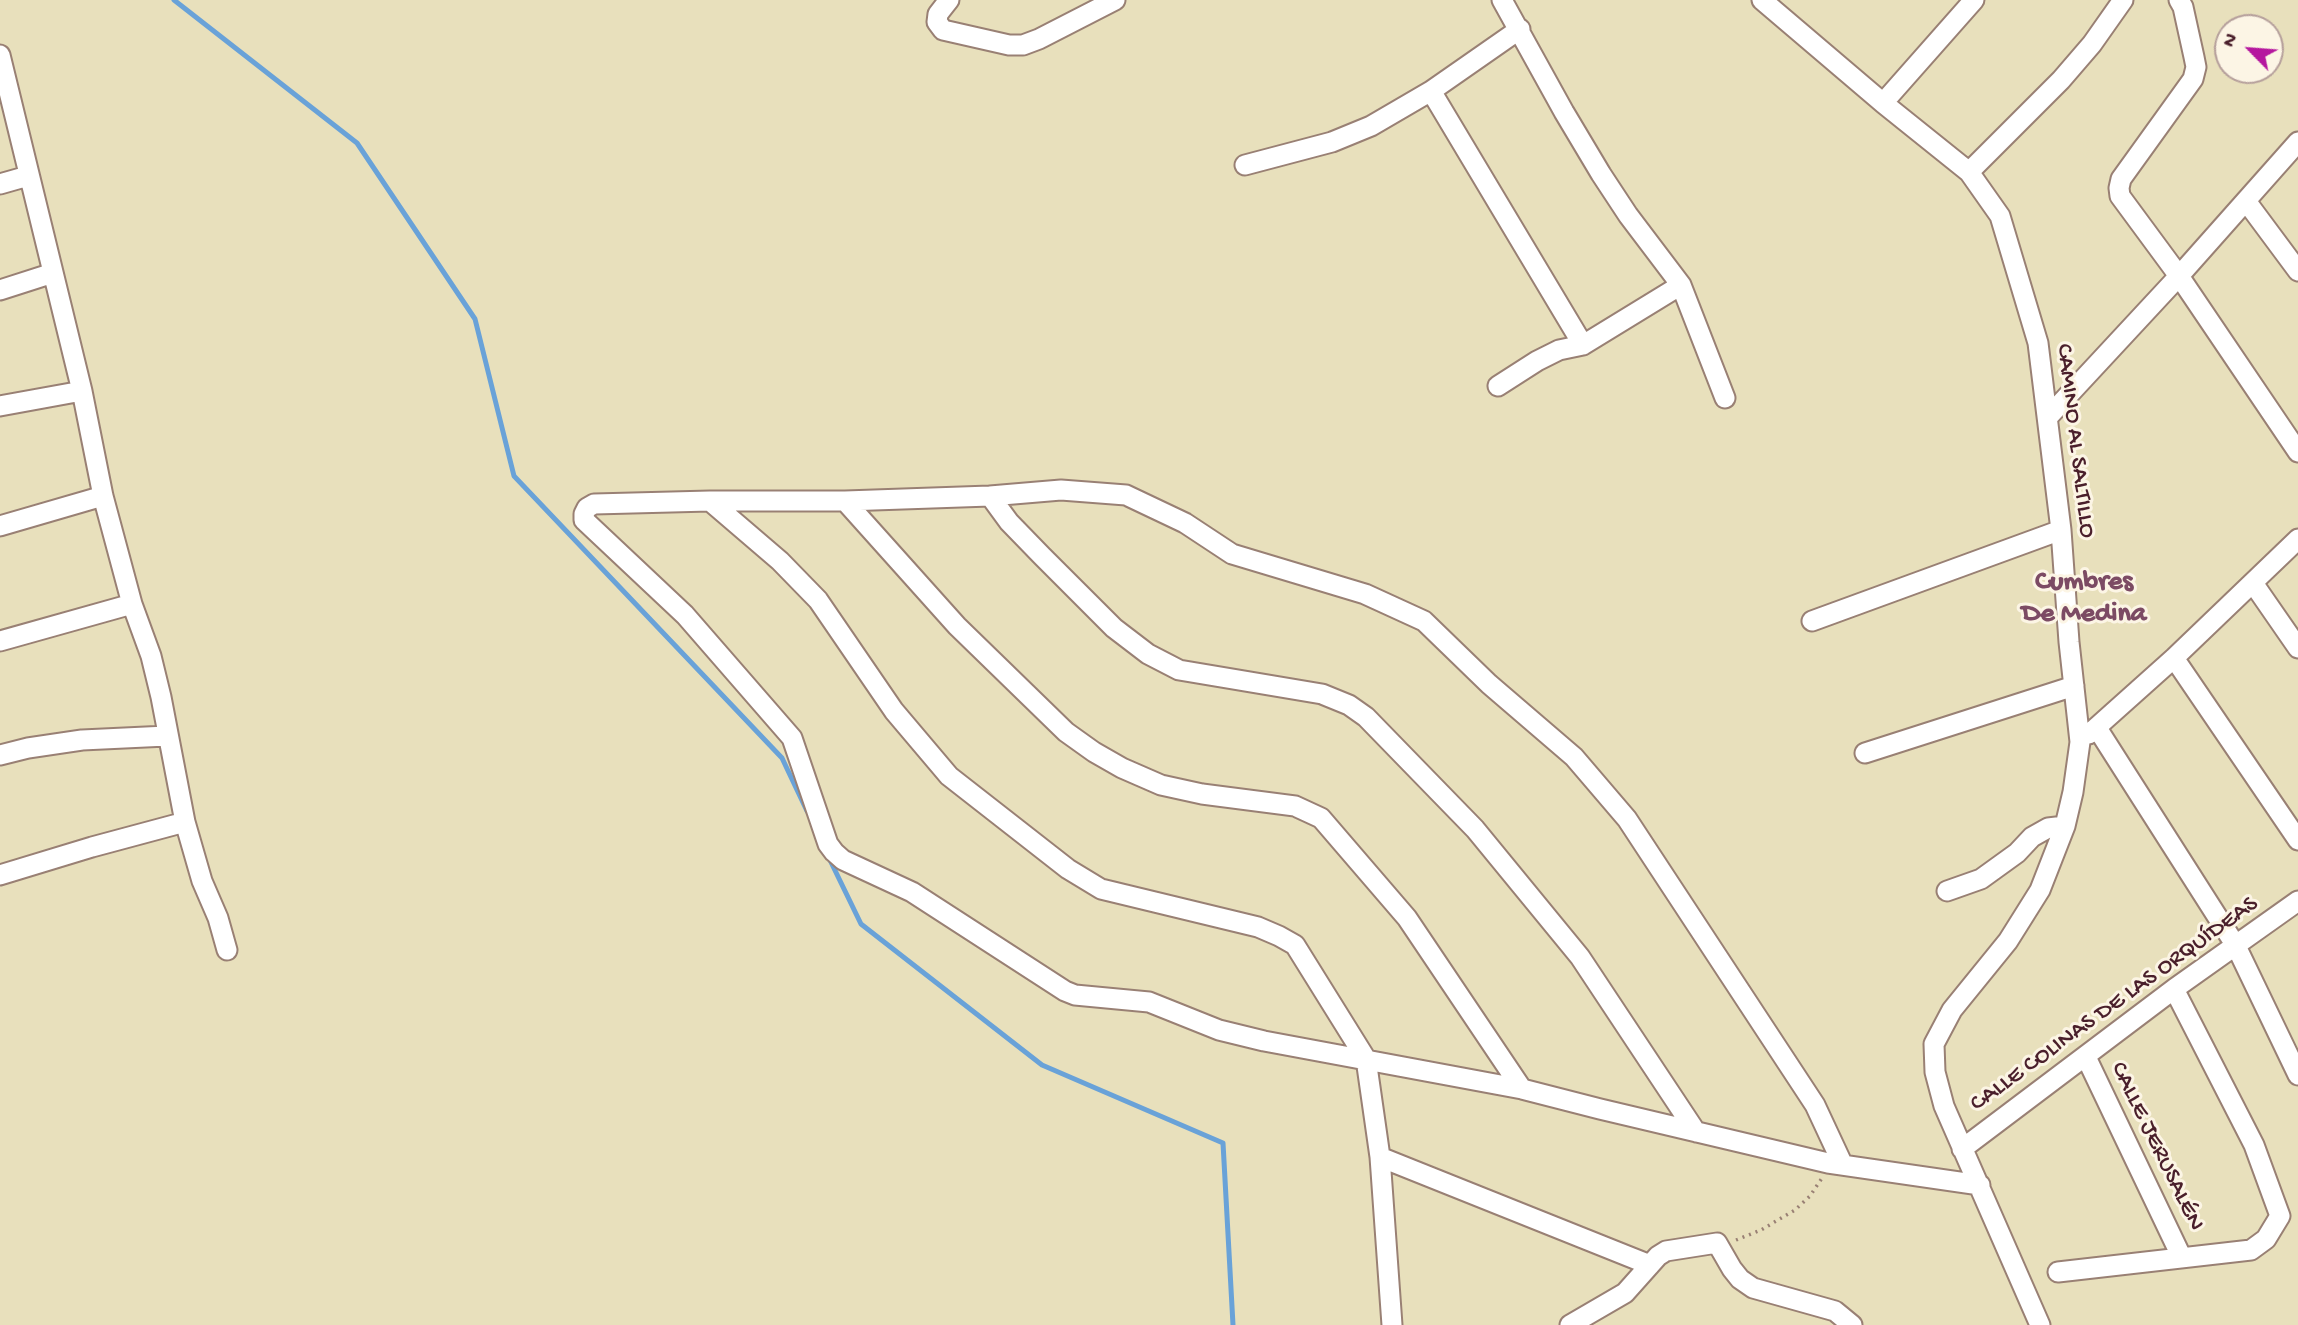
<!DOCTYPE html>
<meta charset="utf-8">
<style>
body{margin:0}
#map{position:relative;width:2298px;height:1325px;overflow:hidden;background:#e8e0bc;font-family:"Gochi Hand",sans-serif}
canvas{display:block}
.north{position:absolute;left:2214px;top:14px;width:70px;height:70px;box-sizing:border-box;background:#fcf5e5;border:2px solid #b59f9b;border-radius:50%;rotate:295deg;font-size:19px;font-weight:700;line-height:28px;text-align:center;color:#4a1f2b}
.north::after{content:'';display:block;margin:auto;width:24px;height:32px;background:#b5179e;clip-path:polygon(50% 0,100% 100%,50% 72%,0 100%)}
</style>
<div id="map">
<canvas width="2298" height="1325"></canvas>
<div class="north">N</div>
</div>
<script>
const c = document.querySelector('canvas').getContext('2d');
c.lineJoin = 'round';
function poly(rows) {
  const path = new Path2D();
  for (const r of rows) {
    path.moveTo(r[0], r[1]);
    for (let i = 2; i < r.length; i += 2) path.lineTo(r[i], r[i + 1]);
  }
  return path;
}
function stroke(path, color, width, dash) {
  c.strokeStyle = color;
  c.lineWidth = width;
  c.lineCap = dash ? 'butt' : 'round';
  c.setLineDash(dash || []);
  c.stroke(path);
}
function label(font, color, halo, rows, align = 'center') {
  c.font = font + ' "Gochi Hand",sans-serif';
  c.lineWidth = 6;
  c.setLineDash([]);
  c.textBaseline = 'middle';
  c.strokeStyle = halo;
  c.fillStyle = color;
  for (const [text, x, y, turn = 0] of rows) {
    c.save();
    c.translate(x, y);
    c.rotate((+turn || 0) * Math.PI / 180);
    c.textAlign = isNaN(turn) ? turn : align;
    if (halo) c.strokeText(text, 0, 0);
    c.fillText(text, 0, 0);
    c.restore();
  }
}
const stream = poly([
 [174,0,357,143,475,319,514,476,782,758,807,811],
 [829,858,861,924,1042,1065,1223,1143,1233,1325]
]);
const path = poly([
 [1736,1240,1761,1230,1795,1210,1810,1196,1822,1178]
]);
const minor = poly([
 [949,0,938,14,937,22,943,30,1009,45,1023,45,1039,39,1115,0],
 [1502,0,1564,112,1601,174,1628,215,1681,285,1725,398],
 [1762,0,1883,103,1969,172,2000,216,2038,343,2061,530,2069,642,2080,742,2073,792,2065,826,2040,890,2008,941,1952,1010,1934,1044,1935,1072,1944,1106,2040,1325],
 [2179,0,2183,7,2194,57,2196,67,2193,79,2121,179,2119,188,2120,196,2179,276,2298,452],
 [0,55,82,391,103,496,132,604,151,656,161,697,185,822,202,881,218,918,227,950],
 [1431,91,1583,345],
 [1883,103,1974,0],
 [1245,165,1332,142,1371,126,1431,91,1520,29],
 [1969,172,2061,80,2092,44,2123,0],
 [0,184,28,176],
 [2246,201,2298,271],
 [0,290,53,273],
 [1498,386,1537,361,1559,350,1583,345,1681,285],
 [0,406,82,391],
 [2049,416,2179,276,2298,142],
 [990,496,1061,490,1126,495,1185,523,1232,554,1365,594,1424,621,1489,684,1574,757,1627,819,1815,1105,1843,1165],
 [710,501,594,504,587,508,584,514,584,520,685,615,792,738,828,844,834,852,843,860,912,892,1065,991,1075,995,1149,1002,1219,1030,1264,1041,1522,1089,1600,1109,1828,1163,1980,1185],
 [845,501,957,626,1066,732,1094,752,1122,768,1161,785,1202,794,1295,806,1321,818,1407,918,1522,1089],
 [0,526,103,496],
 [2253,583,2298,648],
 [1812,621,2061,530],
 [0,641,132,604],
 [2174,658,2298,840],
 [2097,728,2236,946,2298,1075],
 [2089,734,2174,658,2298,539],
 [1865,753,2074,686],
 [0,755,28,748,82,740,167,736],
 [0,875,92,847,185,822],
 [1947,891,1981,879,2017,853,2032,837,2048,828,2065,826],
 [2086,1057,2182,1258],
 [1962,1149,2174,989,2298,901],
 [1380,1157,1650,1265],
 [2058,1272,2251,1250,2266,1239,2280,1216,2254,1145,2174,989],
 [1392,1325,1380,1157,1366,1059,1295,945,1279,936,1258,927,1101,889,1068,869,949,776,894,711,818,600,780,561,710,501,845,501,990,496,1009,522,1042,556,1114,628,1148,654,1179,670,1322,694,1349,705,1366,717,1475,829,1580,957,1696,1132],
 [1570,1325,1625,1293,1658,1256,1666,1251,1717,1243,1732,1269,1740,1279,1753,1288,1835,1311,1852,1325]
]);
const streetNames = [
 ["CAMINO AL SALTILLO",2074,441,83],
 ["CALLE COLINAS DE LAS ORQUÍDEAS",2115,1005,-36],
 ["CALLE JERUSALÉN",2156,1147,64]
];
const quarterNames = [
 ["Cumbres",2084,584],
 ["De Medina",2084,616]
];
stroke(stream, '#69a2d8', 5);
stroke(minor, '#998074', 23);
stroke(path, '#998074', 3.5, [2, 5]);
stroke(minor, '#fff', 19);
label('24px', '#4a1f2b', '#fcf5e5', streetNames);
label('bold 28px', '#7c4b64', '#fcf5e5', quarterNames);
</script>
